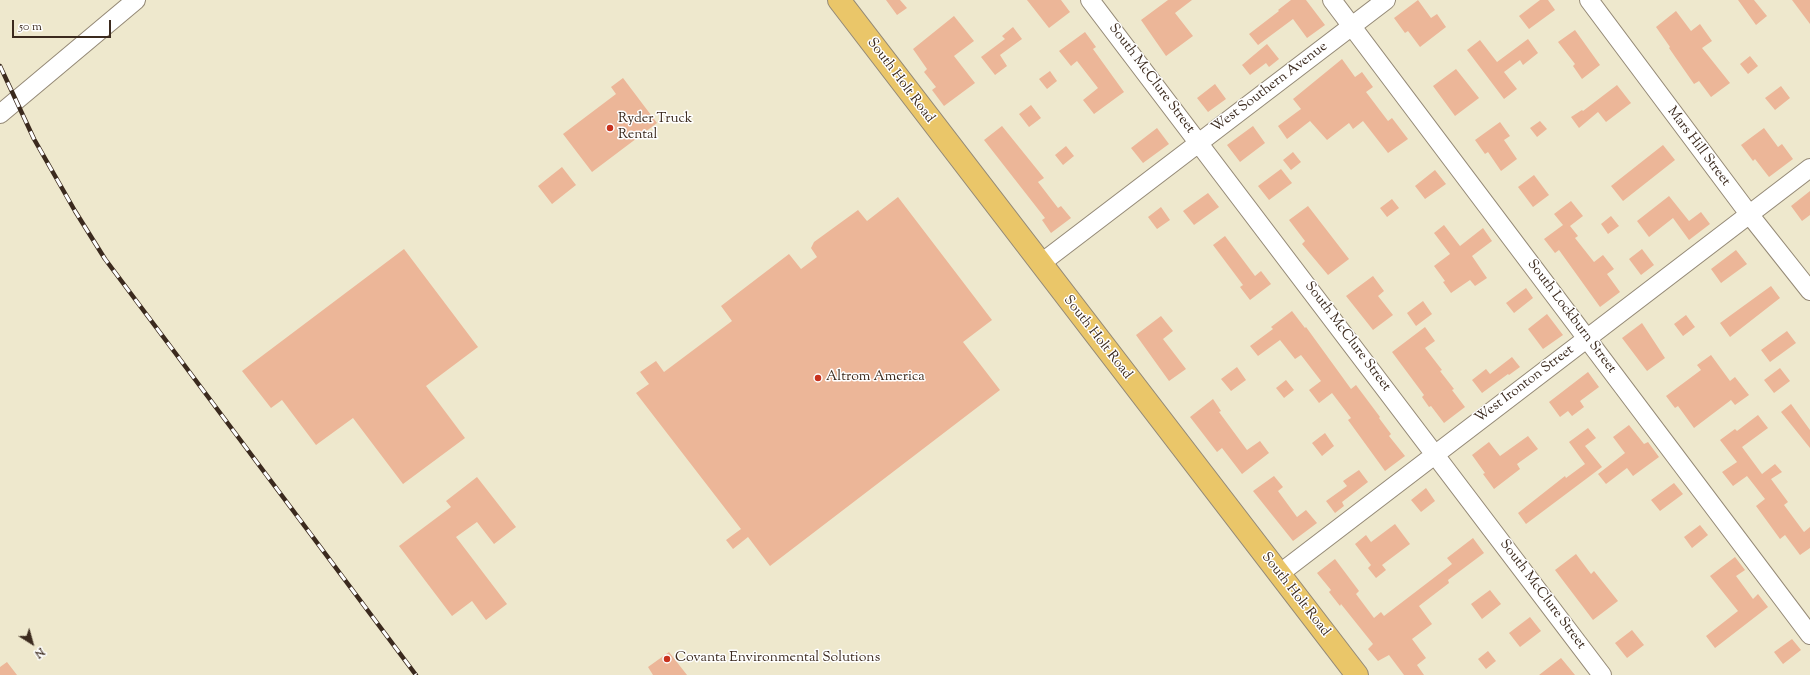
<!DOCTYPE html>
<style>
body{margin:0}
#map{position:relative;width:1810px;height:675px;overflow:hidden;background:#eee8cd;font-family:"Sorts Mill Goudy",serif}
canvas{display:block}
.north{position:absolute;left:12px;top:623px;width:40px;height:40px;-webkit-text-stroke:3px #fff;paint-order:stroke;rotate:143deg;font-size:11px;font-weight:700;line-height:16px;text-align:center;color:#3b2a1e}
.north::after{content:'';display:block;margin:auto;width:14px;height:18px;background:#3b2a1e;clip-path:polygon(50% 0,100% 100%,50% 72%,0 100%)}
.scale{position:absolute;left:12px;top:20px;width:99px;height:18px;box-sizing:border-box;border:2px solid #3b2a1e;border-top:0;padding-left:5px;font-size:12px;line-height:14px;white-space:nowrap;color:#3b2a1e;-webkit-text-stroke:3px #fff;paint-order:stroke}
</style>
<div id="map">
<canvas width="1810" height="675"></canvas>
<div class="north">N</div>
<div class="scale">50 m</div>
</div>
<script>
const c = document.querySelector('canvas').getContext('2d');
c.lineJoin = 'round';
function paint(path, color) {
  c.fillStyle = color;
  c.fill(path, 'evenodd');
}
function poly(rows) {
  const path = new Path2D();
  for (const r of rows) {
    path.moveTo(r[0], r[1]);
    for (let i = 2; i < r.length; i += 2) path.lineTo(r[i], r[i + 1]);
  }
  return path;
}
function stroke(path, color, width, dash) {
  c.strokeStyle = color;
  c.lineWidth = width;
  c.lineCap = dash ? 'butt' : 'round';
  c.setLineDash(dash || []);
  c.stroke(path);
}
function label(font, color, halo, rows, align = 'center') {
  c.font = font + ' "Sorts Mill Goudy",serif';
  c.lineWidth = 3;
  c.setLineDash([]);
  c.textBaseline = 'middle';
  c.strokeStyle = halo;
  c.fillStyle = color;
  for (const [text, x, y, turn = 0] of rows) {
    c.save();
    c.translate(x, y);
    c.rotate((+turn || 0) * Math.PI / 180);
    c.textAlign = isNaN(turn) ? turn : align;
    if (halo) c.strokeText(text, 0, 0);
    c.fillText(text, 0, 0);
    c.restore();
  }
}
const building = poly([
 [886,0,900,0,907,8,897,15],
 [1027,0,1061,0,1070,12,1049,28],
 [1168,0,1192,0,1175,13,1193,36,1166,56,1141,20],
 [1291,0,1306,0,1325,25,1307,38,1293,19,1258,45,1249,34,1279,11,1278,10],
 [1418,0,1431,18,1437,14,1446,27,1420,47,1408,31,1405,33,1394,18],
 [1540,0,1548,0,1555,10,1529,29,1519,16],
 [1738,0,1754,0,1767,16,1756,25],
 [1792,0,1810,0,1810,24],
 [1676,11,1691,31,1700,24,1712,41,1702,48,1730,83,1711,97,1699,81,1694,84,1669,48,1670,47,1656,27],
 [954,16,974,41,954,56,975,83,944,106,932,90,936,87,924,72,927,69,913,49],
 [1013,27,1022,39,1000,55,1007,66,995,75,981,57,1005,39,1002,36],
 [1575,30,1600,65,1582,79,1573,66,1575,64,1558,42],
 [1085,32,1096,47,1093,49,1124,92,1094,114,1083,100,1098,88,1077,61,1071,66,1059,51],
 [1528,39,1538,53,1523,65,1520,60,1504,72,1517,89,1504,99,1467,50,1480,40,1497,62],
 [1267,44,1279,59,1269,67,1266,63,1250,75,1242,65],
 [1750,56,1758,66,1748,74,1740,64],
 [1342,59,1355,77,1362,72,1373,87,1366,92,1388,121,1392,118,1408,139,1388,153,1363,121,1353,129,1349,123,1327,140,1310,121,1287,139,1278,126,1301,109,1293,99],
 [1456,69,1479,98,1455,116,1433,86],
 [1050,71,1057,81,1047,89,1039,79],
 [623,78,657,123,592,172,563,134,616,94,611,87],
 [1215,84,1226,99,1208,112,1197,98],
 [1617,85,1631,103,1606,122,1598,112,1579,128,1571,117,1582,110,1583,111],
 [1781,86,1790,98,1775,110,1765,98],
 [1031,105,1041,118,1029,127,1019,114],
 [1540,121,1547,129,1537,137,1530,128],
 [1500,122,1510,136,1504,140,1517,159,1501,171,1488,152,1485,154,1475,140],
 [1002,126,1044,178,1038,182,1058,208,1061,206,1071,218,1051,233,1042,220,1045,218,984,140],
 [1253,126,1265,143,1240,162,1227,145],
 [1157,128,1169,144,1143,163,1131,148],
 [1764,128,1778,147,1782,144,1793,159,1769,177,1755,159,1753,161,1741,145],
 [1663,145,1675,160,1623,201,1611,186],
 [1066,146,1074,156,1063,165,1055,155],
 [1293,152,1301,162,1291,170,1283,160],
 [562,167,576,185,552,204,538,186],
 [1281,169,1292,183,1269,200,1258,186],
 [1435,170,1446,184,1425,199,1415,186],
 [1534,175,1549,195,1533,207,1518,187],
 [1810,191,1810,215,1802,221,1791,206],
 [1208,193,1219,207,1194,225,1183,211],
 [1669,196,1689,221,1701,212,1710,224,1689,240,1673,218,1649,237,1637,221],
 [898,197,992,320,963,342,1000,390,770,566,748,537,733,549,726,540,741,529,636,393,649,384,640,372,656,361,664,372,732,321,721,306,789,254,801,269,817,257,811,248,814,242,858,210,867,221],
 [1392,199,1399,208,1387,217,1380,208],
 [1571,201,1583,216,1570,226,1578,236,1575,238,1594,262,1603,255,1614,269,1607,274,1620,292,1600,307,1559,250,1555,253,1544,239,1563,225,1554,214],
 [1308,206,1349,259,1328,275,1302,244,1305,241,1289,220],
 [1161,207,1170,220,1157,229,1148,217],
 [1611,216,1619,226,1608,234,1601,224],
 [1444,225,1460,246,1483,228,1492,241,1472,256,1487,278,1475,286,1470,280,1451,293,1443,282,1445,281,1434,266,1450,254,1434,233],
 [1225,236,1255,276,1261,271,1271,284,1250,300,1240,287,1243,285,1213,245],
 [404,249,478,347,426,386,465,438,403,484,353,418,316,445,282,400,271,408,242,371],
 [1642,249,1654,265,1641,275,1629,259],
 [1736,250,1747,264,1721,283,1711,269],
 [1373,276,1384,291,1378,296,1393,315,1373,330,1346,296],
 [1771,286,1780,298,1730,337,1720,323],
 [1526,288,1533,298,1514,313,1506,303],
 [1423,301,1432,314,1416,326,1407,313],
 [1292,311,1305,328,1306,327,1351,389,1356,385,1380,417,1379,418,1391,434,1389,436,1405,456,1385,471,1348,420,1351,418,1332,393,1319,403,1309,390,1321,381,1301,355,1295,359,1280,340,1258,356,1250,346,1273,329,1271,327],
 [1547,314,1563,335,1543,349,1528,329],
 [1686,315,1695,327,1683,336,1674,324],
 [1161,316,1173,331,1163,339,1186,369,1169,381,1136,335],
 [1642,323,1665,358,1647,371,1622,338],
 [1425,327,1435,341,1425,348,1442,370,1440,371,1454,389,1452,390,1465,407,1444,423,1431,406,1429,407,1422,397,1424,395,1392,352],
 [1787,331,1796,343,1770,362,1761,350],
 [1711,355,1730,381,1735,377,1749,395,1735,405,1731,400,1694,428,1678,406,1675,408,1666,396,1701,370,1697,365],
 [1512,357,1520,367,1509,375,1508,374,1482,393,1472,380,1486,369,1490,374],
 [1237,367,1246,380,1231,391,1221,379],
 [1780,368,1790,381,1774,393,1764,380],
 [1588,372,1599,387,1580,401,1584,407,1572,416,1568,411,1560,417,1549,402],
 [1286,380,1294,390,1284,398,1276,388],
 [1213,399,1221,411,1219,412,1247,450,1260,441,1269,453,1242,474,1222,448,1217,452,1190,417],
 [1791,404,1810,430,1810,448,1781,412],
 [1758,415,1768,428,1742,447,1762,474,1775,464,1782,472,1771,479,1788,502,1784,505,1804,532,1810,527,1810,548,1800,555,1785,535,1780,539,1756,506,1765,499,1747,476,1733,486,1722,472,1737,462,1720,440,1735,429,1737,431],
 [1629,425,1644,444,1648,442,1659,457,1633,476,1627,468,1606,484,1598,474,1625,453,1613,437],
 [1588,428,1596,438,1585,446,1602,467,1526,524,1518,513,1565,476,1566,478,1585,464,1569,442],
 [1325,433,1334,446,1322,456,1312,443],
 [1528,436,1538,449,1517,464,1520,469,1494,489,1483,474,1485,473,1472,455,1489,442,1500,456],
 [1359,470,1368,482,1342,502,1344,506,1335,513,1326,501,1347,486,1343,481],
 [1274,476,1283,487,1278,491,1297,517,1306,510,1317,523,1293,541,1253,491],
 [477,477,516,527,494,544,477,522,456,537,507,604,486,620,472,601,452,616,399,546,451,507,446,501],
 [1674,483,1683,494,1660,511,1651,500],
 [1426,488,1435,501,1421,512,1411,500],
 [1395,524,1410,544,1382,565,1386,570,1376,578,1368,568,1371,565,1355,544,1366,535,1371,542],
 [1700,525,1708,535,1692,548,1684,537],
 [1473,538,1484,553,1448,580,1449,583,1419,606,1432,624,1412,639,1426,658,1417,665,1424,675,1404,675,1389,655,1378,661,1368,649,1373,644,1341,604,1340,606,1329,592,1331,590,1317,573,1335,559,1359,591,1356,594,1374,618,1381,612,1384,616,1452,564,1447,558],
 [1576,554,1591,574,1594,571,1618,601,1593,620,1555,570],
 [1735,557,1745,570,1736,576,1753,599,1758,594,1768,607,1715,648,1706,636,1738,611,1710,576],
 [1490,590,1501,604,1482,619,1471,604],
 [1530,617,1541,631,1520,647,1509,633],
 [1632,630,1644,645,1627,658,1615,643],
 [1792,639,1801,650,1783,664,1774,652],
 [1488,651,1496,661,1486,669,1478,659],
 [669,652,687,675,653,675,648,667],
 [1561,658,1575,675,1539,675],
 [7,662,17,675,0,675,0,667]
]);
const minor = poly([
 [1090,0,1602,675],
 [1332,0,1810,635],
 [1589,0,1749,214,1810,291],
 [0,114,136,0],
 [1040,264,1386,0],
 [1279,574,1810,168]
]);
const major = poly([
 [839,0,1357,675]
]);
const rail = poly([
 [0,66,34,139,75,211,105,259,416,675]
]);
const markers = [
 [610,128,4,"#c8321e"],
 [818,378,4,"#c8321e"],
 [667,659,4,"#c8321e"]
];
const streetNames = [
 ["South McClure Street",1151,79,53],
 ["South Holt Road",900,81,53],
 ["West Southern Avenue",1270,88,-37],
 ["Mars Hill Street",1698,147,53],
 ["South Lockburn Street",1571,317,53],
 ["South McClure Street",1347,337,53],
 ["South Holt Road",1097,338,52],
 ["West Ironton Street",1525,385,-37],
 ["South Holt Road",1295,595,52],
 ["South McClure Street",1542,595,53]
];
const poiNames = [
 ["Ryder Truck",618,120],
 ["Rental",618,136],
 ["Altrom America",826,378],
 ["Covanta Environmental Solutions",675,659]
];
paint(building, '#ecb698');
stroke(minor, '#948976', 20);
stroke(major, '#948976', 24);
stroke(minor, '#fff', 18);
stroke(major, '#eac669', 22);
stroke(rail, '#3b2a1e', 4.5);
stroke(rail, '#fff', 3, [9]);
for (const [x, y, r, color] of markers) {
  const dot = new Path2D();
  dot.arc(x, y, r, 0, 2 * Math.PI);
  c.fillStyle = color;
  c.fill(dot);
  stroke(dot, '#fff', 1.5);
}
label('14px', '#3b2a1e', '#fff', streetNames);
label('14px', '#3b2a1e', '#fff', poiNames, 'left');
</script>
